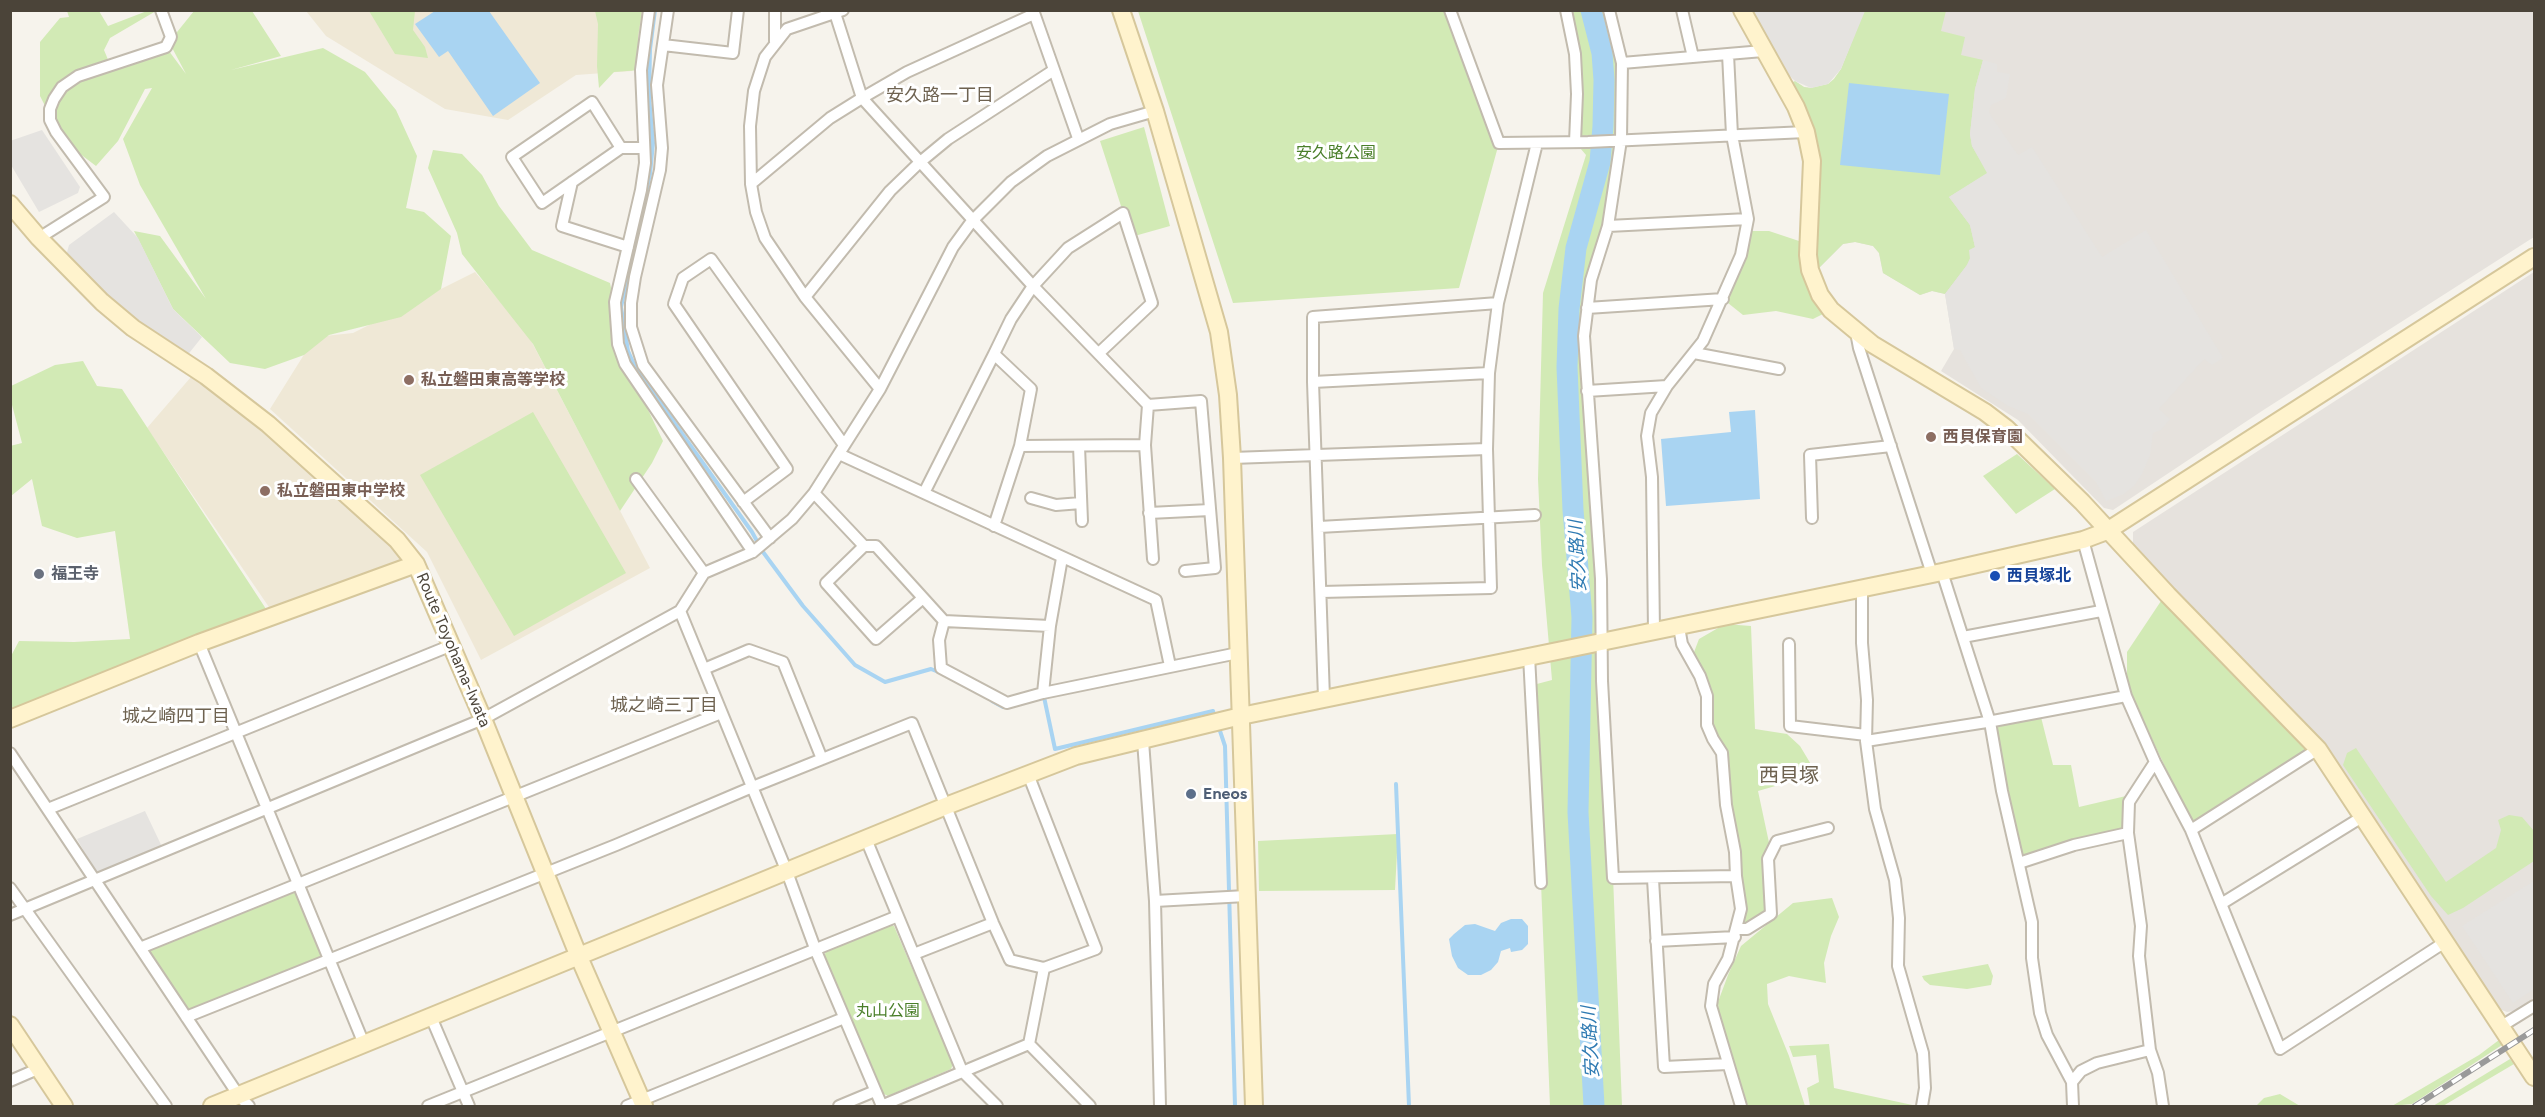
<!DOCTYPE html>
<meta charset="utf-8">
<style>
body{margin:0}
#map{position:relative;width:2545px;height:1117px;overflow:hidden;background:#f6f3ec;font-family:Figtree,sans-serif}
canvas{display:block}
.frame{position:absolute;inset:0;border:12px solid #4b4439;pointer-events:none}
</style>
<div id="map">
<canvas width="2545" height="1117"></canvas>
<div class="frame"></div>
</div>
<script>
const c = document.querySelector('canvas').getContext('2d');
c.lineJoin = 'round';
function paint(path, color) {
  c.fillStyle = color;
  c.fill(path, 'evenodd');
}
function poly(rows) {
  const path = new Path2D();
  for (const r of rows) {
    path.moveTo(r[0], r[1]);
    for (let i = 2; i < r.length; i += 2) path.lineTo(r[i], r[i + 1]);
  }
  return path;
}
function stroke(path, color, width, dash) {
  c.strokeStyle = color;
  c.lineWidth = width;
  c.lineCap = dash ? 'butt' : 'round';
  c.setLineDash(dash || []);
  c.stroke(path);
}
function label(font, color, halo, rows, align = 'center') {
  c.font = font + ' Figtree,"Noto Sans JP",sans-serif';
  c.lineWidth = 6;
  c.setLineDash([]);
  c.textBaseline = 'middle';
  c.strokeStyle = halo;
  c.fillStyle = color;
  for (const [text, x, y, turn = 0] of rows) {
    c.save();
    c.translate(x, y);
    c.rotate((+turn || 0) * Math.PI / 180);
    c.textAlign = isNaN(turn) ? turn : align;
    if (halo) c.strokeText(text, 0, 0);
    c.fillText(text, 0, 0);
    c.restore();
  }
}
const industrial = poly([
 [1864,11,2534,11,2534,237,2265,409,2113,510,2104,508,2018,420,1941,371,1954,349,1945,294,1932,291,1920,295,1883,273,1879,253,1873,246,1855,242,1843,244,1812,275,1809,217,1820,171,1819,147,1795,81,1804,87,1811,88,1828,84,1834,79,1841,69],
 [2534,272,2534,998,2514,1011,2507,1012,2497,1008,2329,750,2316,734,2133,546,2133,532]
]);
const education = poly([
 [306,11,643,11,642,58,632,71,576,75,508,120,445,109,326,36],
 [475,272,527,333,650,568,481,660,427,552,270,409,315,337,353,333],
 [197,370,416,564,275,616,147,428]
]);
const green = poly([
 [67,11,99,11,108,26,147,11,156,11,110,38,104,50,109,62,166,47,186,74,169,42,194,11,252,11,281,56,231,70,323,48,365,72,396,110,417,156,406,208,424,212,451,236,441,289,401,317,329,335,304,355,265,369,230,363,173,309,134,231,160,236,206,299,140,185,123,139,152,88,145,89,118,141,96,166,63,141,40,96,40,42,60,18,69,17],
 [369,11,415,11,413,30,425,47,428,58,395,54],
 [595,11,642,11,638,37,641,70,614,72,599,88,597,66,598,24],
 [1138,11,1450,11,1499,143,1459,288,1233,303],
 [1566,11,1608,11,1622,63,1608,226,1586,299,1589,424,1613,876,1622,1106,1550,1106,1533,685,1552,680,1542,565,1538,479,1543,293,1586,155,1575,142,1575,54],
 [1864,11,1946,11,1941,31,1965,37,1961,55,1983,60,1975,89,1970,134,1972,146,1988,173,1949,197,1970,225,1975,247,1967,265,1945,294,1932,291,1920,295,1883,273,1879,253,1873,246,1855,242,1843,244,1812,275,1831,310,1813,319,1776,311,1743,315,1723,299,1746,231,1769,231,1802,242,1820,171,1819,147,1815,131,1801,99,1791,83,1795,81,1804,87,1811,88,1828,84,1834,79,1841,69],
 [1144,127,1170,226,1131,237,1100,141],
 [433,150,462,154,482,175,499,206,532,250,610,283,628,368,663,441,652,463,620,511,533,344,462,254,457,233,428,168],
 [83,361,97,386,122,389,268,612,11,712,11,656,19,641,74,642,130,639,115,531,77,538,42,526,32,479,11,496,10,446,22,443,11,401,11,386,55,365],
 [533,412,626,573,514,636,420,475],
 [2017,454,2055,489,2016,514,1983,476],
 [2161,601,2310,754,2194,828,2127,686,2127,652],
 [1725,624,1751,626,1755,729,1787,734,1800,746,1812,766,1810,776,1758,791,1771,852,1765,918,1737,929,1738,889,1728,843,1722,753,1707,725,1707,696,1691,660,1699,639],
 [2041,717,2053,765,2071,765,2079,807,2126,796,2129,802,2122,834,2018,858,1993,721],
 [2356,748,2446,882,2496,848,2501,830,2498,820,2509,815,2522,817,2534,831,2534,861,2463,908,2448,915,2431,896,2343,765,2347,753],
 [1398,834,1395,890,1259,891,1258,841],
 [298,885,328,956,186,1017,140,948],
 [1832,898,1839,917,1831,936,1824,963,1826,983,1789,976,1767,984,1768,1004,1789,1056,1805,1106,1748,1106,1720,1038,1718,1002,1728,975,1741,946,1793,903],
 [888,924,894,926,953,1064,951,1069,888,1096,882,1093,824,957,826,951],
 [1988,964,1993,976,1991,985,1967,989,1930,985,1924,980,1922,976],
 [2499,1040,2502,1045,2412,1104,2392,1106,2479,1055],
 [1829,1044,1834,1088,1917,1106,1810,1106,1807,1088,1819,1082,1816,1055,1793,1057,1789,1046],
 [2510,1059,2514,1064,2443,1106,2433,1106],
 [2280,1094,2300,1106,2256,1106,2264,1098]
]);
const parking = poly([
 [1742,11,1865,11,1841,69,1828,84,1811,88,1795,81,1763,51],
 [1983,60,1997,64,1997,72,2010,74,2006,98,1991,105,1989,111,1991,116,2018,155,2032,147,2102,257,2146,230,2223,358,2212,365,2204,359,2159,409,2170,419,2161,430,2153,433,2150,455,2142,474,2134,486,2124,494,2106,501,2096,482,2028,414,2008,406,1981,388,1960,350,1954,349,1945,294,1967,265,1970,259,1969,250,1975,247,1970,225,1949,197,1987,173,1972,146,1970,134,1975,89],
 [42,130,80,187,78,193,39,212,11,165,10,141],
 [114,212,138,238,173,309,202,337,186,357,132,328,66,256,69,245],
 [145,811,164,851,99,878,77,839],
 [2534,881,2534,989,2513,1003,2462,926]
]);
const water = poly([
 [435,11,489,11,540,83,493,116,448,51,439,57,415,24],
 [1849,83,1949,94,1940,175,1840,165],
 [1755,410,1760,499,1666,506,1661,439,1731,432,1729,412],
 [1511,919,1522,919,1528,926,1528,944,1522,950,1511,952,1510,948,1501,951,1498,962,1491,970,1481,975,1468,975,1458,968,1452,956,1449,939,1454,934,1465,925,1475,924,1495,931,1501,923]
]);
const stream = poly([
 [655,10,650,49,649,97,653,143,650,174,621,307,628,351,636,369,752,532,763,552,803,606,855,665,885,682,931,669,941,673],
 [1040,697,1044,697,1055,749,1213,711,1215,718],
 [992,701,1003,707,1007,706],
 [1218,725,1225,746,1235,1106],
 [1396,784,1409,1106]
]);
const river = poly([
 [1591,10,1602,53,1604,80,1603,126,1600,162,1576,248,1569,309,1567,367,1573,510,1582,617,1578,812,1594,1106]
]);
const street = poly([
 [649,10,641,70,645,163,641,190,615,302,618,344,625,364,753,552],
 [668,10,657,85,662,148,660,170,635,277,631,303,631,327,643,365,770,538],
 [843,10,787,29,765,57,754,91,750,126,751,184,756,212,765,238,805,297,880,389],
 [1033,10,1078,138],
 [1450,10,1499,143,1588,142,1806,132],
 [1566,10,1575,54,1577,94,1575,142],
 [1609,10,1622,63,1621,140,1608,226,1591,280,1584,336,1601,579,1602,681,1613,878,1736,876,1741,909,1728,959,1714,984,1711,1006,1741,1106],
 [1682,10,1693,57],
 [835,13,862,98,1033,286,1148,405,1201,401,1215,568,1185,571],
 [775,42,775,10],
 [663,45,733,53,738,10],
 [1622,63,1763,51],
 [621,148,542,203,512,157,592,102,621,148,644,148],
 [572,182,562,226,628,247],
 [751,184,830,118,862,98,907,72,1034,14],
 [1608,226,1748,219],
 [39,238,104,197,56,132,50,120,50,109,54,99,62,87,78,76,166,47,171,37,161,10],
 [805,297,890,191,919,163,948,139,1054,70],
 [1587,308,1723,299],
 [1856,332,1859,348,1932,574],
 [1694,353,1779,369],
 [1313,382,1489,373],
 [1587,391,1667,386],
 [1148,405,1145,445,1153,559],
 [1020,446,1145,445],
 [1079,446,1082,521],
 [839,454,1156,600,1170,666],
 [1232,458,1487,449],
 [636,479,704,573],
 [814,493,864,546,876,546,944,621,1050,626,1043,693,1238,653],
 [924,493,994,354],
 [1031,498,1056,505,1081,503],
 [743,502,787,469,674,304,683,278,711,259,844,445],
 [1149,513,1210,510],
 [1812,518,1810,455,1891,446],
 [994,526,1020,446,1031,389,994,354,1011,319,1033,286,1068,248,1123,213,1152,303,1099,353],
 [1319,527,1535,515],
 [2083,540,2126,696,2155,762,2191,830,2280,1049,2445,942],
 [864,546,826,583,876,639,923,598],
 [1942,572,1990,722,2002,791,2032,922,2032,958,2040,1013,2047,1035,2072,1082,2073,1106],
 [1862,589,1862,643,1867,700,1866,741,1875,809,1895,880,1899,918,1898,966,1923,1053,1925,1088,1922,1106],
 [1321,592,1491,588,1487,449,1489,373,1498,303,1537,143],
 [680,611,787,872,816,951,882,1106],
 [944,621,939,640,941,668,1007,703,1043,693],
 [1050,626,1062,558],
 [1679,627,1682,644,1700,676,1707,696,1707,725,1713,739,1722,753,1726,805,1735,852,1736,876],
 [1654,631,1652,477,1647,436,1651,413,1667,386,1703,341,1741,255,1748,219,1732,135,1728,54],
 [1963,637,2101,611],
 [199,643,364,1044],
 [1789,644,1790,726,1866,735],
 [1529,656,1541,883],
 [704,669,749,650,783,662,822,759],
 [1324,698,1313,382,1313,317,1498,303],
 [1143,741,1155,901,1160,1106],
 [1866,741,1993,721,2126,696],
 [10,753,239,1096,249,1106],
 [2155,762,2129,802,2128,833,2141,926,2139,956,2150,1050,2158,1073,2163,1106],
 [48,809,452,645],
 [2191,830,2318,749],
 [866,839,962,1071,997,1106],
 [2019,863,2074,845,2128,833],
 [1653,879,1664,1067,1728,1064],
 [10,888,166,1106],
 [1155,901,1246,896],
 [2221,904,2362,817],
 [10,915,483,719,680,611,704,573,753,552,792,519,814,493,880,389,953,247,972,221,1011,182,1047,156,1110,124,1155,111],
 [1737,929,1747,929,1771,914,1768,859,1777,841,1828,828],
 [1656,941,1735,937],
 [140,948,721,713],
 [914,954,993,923],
 [186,1017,616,845,750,788,912,723,993,923,1010,960,1044,968,1096,949,1028,774],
 [431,1017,469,1106],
 [2500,1027,2534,1006],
 [1029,1044,1090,1106],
 [1029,1044,1044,968],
 [10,1081,40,1068],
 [2072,1082,2081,1071,2097,1063,2150,1050],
 [428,1106,898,916],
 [627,1106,844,1018],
 [839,1106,875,1091],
 [881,1106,1029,1044]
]);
const secondary = poly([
 [1121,10,1155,111,1219,332,1228,395,1232,458,1254,1106],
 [1742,10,1796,107,1806,132,1812,161,1808,255,1810,270,1820,295,1831,310,1872,344,1985,412,2006,428,2082,502,2168,595,2318,749,2534,1077],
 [10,204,39,238,102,302,133,328,206,376,268,424,397,540,416,564,483,719,579,957,644,1106],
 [10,719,199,643,416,564],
 [10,1025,64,1106],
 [212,1106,946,806,1076,756,1241,716,1942,572,2083,540,2107,531,2534,257]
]);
const rail = poly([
 [2415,1106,2534,1030]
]);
const markers = [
 [409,380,6,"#8d6e63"],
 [1931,437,6,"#8d6e63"],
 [265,491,6,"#8d6e63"],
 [39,574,6,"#6b7280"],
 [1995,576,6,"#1a4fb4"],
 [1191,794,6,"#5c6f8a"]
];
const parkNames = [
 ["安久路公園",1336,153],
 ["丸山公園",888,1011]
];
const educationNames = [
 ["私立磐田東高等学校",421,380],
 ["西貝保育園",1943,437],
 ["私立磐田東中学校",277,491]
];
const worshipNames = [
 ["福王寺",51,574]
];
const transitNames = [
 ["西貝塚北",2007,576]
];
const streetNames = [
 ["Route Toyohama-Iwata",453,650,67]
];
const serviceNames = [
 ["Eneos",1203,794]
];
const neighbourhoodNames = [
 ["安久路一丁目",940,96],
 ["城之崎三丁目",664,706],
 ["城之崎四丁目",176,717]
];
const waterNames = [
 ["安久路川",1578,556,-93],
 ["安久路川",1591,1042,-93]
];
const quarterNames = [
 ["西貝塚",1789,776]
];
paint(industrial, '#e6e2dd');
paint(education, '#efe8d6');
paint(green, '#d2eab5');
paint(parking, '#e5e3e0');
paint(water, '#a9d4f2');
stroke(stream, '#a9d4f2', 4);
stroke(river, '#a9d4f2', 21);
stroke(street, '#c2bbae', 14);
stroke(secondary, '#d6c79b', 20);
stroke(street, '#fff', 10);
stroke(secondary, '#fff3cd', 16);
stroke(rail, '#9a9a9a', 6);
stroke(rail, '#fff', 4, [11]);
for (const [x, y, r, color] of markers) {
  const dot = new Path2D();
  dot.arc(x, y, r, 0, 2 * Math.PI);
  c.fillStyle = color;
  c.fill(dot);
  stroke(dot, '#fff', 2);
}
label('16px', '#4a7f2a', '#fff', parkNames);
label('bold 16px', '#785e54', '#fff', educationNames, 'left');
label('bold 16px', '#5b616d', '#fff', worshipNames, 'left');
label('bold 16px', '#164399', '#fff', transitNames, 'left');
label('16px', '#4b4439', '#fff', streetNames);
label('bold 16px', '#4e5e75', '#fff', serviceNames, 'left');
label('18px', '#6e6250', '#fff', neighbourhoodNames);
label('italic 18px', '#2e7ab2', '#fff', waterNames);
label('20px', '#6e6250', '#fff', quarterNames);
</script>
